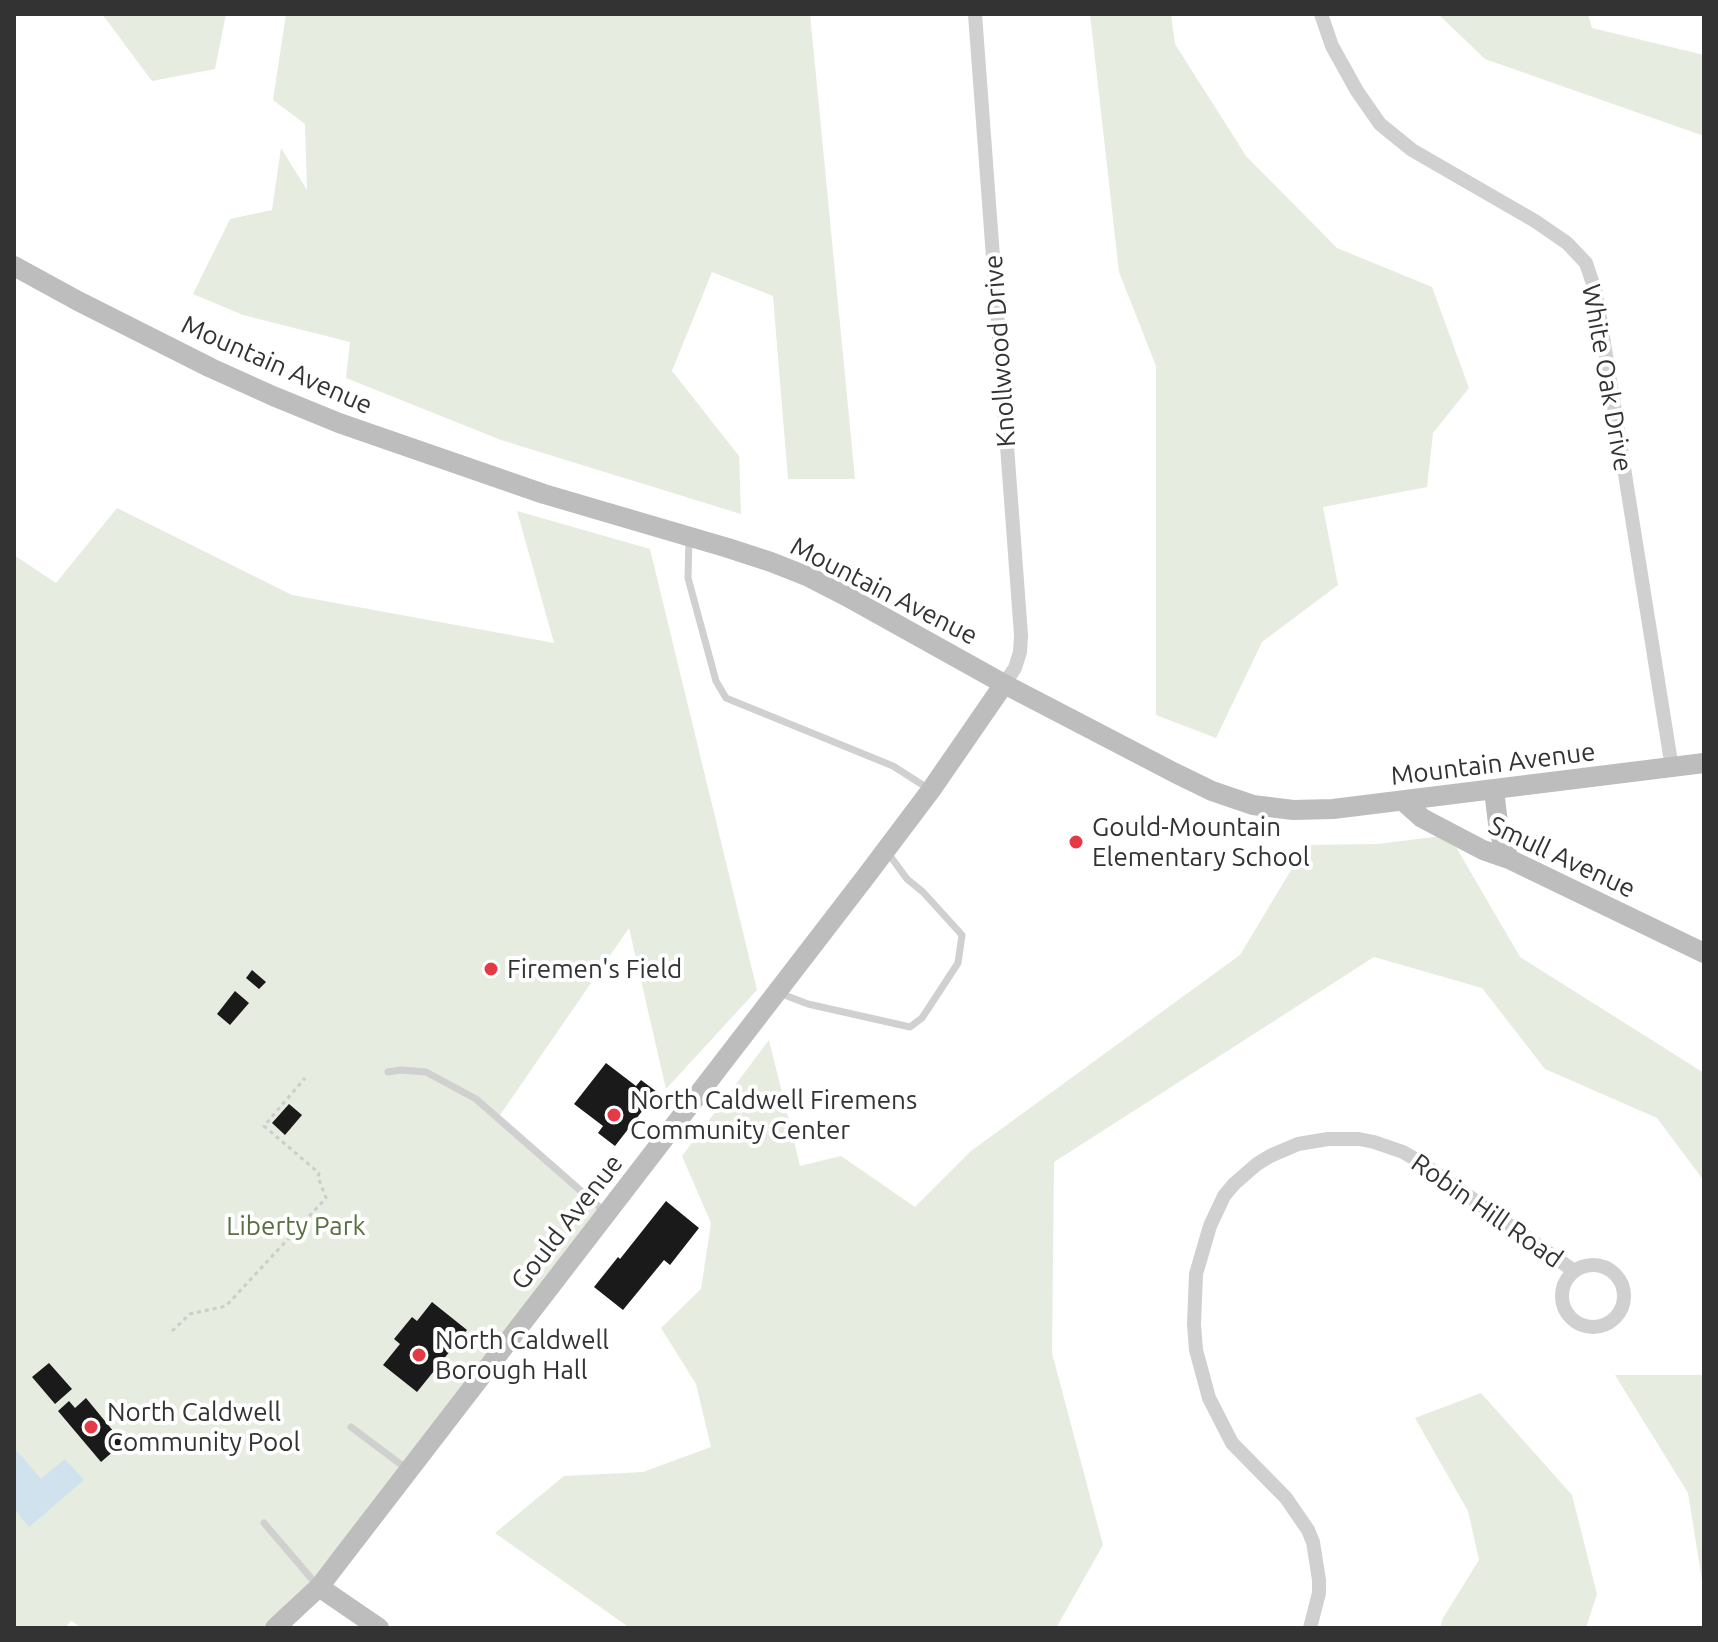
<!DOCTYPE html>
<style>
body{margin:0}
#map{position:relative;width:1718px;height:1642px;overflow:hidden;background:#fff;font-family:Ubuntu,sans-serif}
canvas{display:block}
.frame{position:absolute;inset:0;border:16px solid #333;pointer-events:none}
</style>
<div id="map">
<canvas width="1718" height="1642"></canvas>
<div class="frame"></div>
</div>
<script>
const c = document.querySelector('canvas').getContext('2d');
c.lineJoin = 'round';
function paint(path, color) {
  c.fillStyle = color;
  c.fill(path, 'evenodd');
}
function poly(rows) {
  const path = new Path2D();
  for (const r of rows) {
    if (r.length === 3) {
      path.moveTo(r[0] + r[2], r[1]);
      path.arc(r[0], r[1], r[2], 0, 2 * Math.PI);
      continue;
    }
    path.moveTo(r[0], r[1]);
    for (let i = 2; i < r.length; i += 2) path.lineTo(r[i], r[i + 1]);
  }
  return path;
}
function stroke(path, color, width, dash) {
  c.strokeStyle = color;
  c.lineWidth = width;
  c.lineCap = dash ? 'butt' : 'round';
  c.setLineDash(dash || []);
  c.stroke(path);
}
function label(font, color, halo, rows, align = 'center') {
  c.font = font + ' Ubuntu,sans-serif';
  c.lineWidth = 8;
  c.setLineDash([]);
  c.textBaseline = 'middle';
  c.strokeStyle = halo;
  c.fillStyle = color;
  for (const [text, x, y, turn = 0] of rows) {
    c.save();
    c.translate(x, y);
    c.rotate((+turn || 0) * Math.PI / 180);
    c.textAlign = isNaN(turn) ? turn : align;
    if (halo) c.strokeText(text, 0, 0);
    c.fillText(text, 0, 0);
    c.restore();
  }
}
const green = poly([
 [102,14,226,14,215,69,152,81],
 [286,14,810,14,855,479,788,479,773,296,712,272,672,371,739,456,741,514,501,440,346,378,350,342,243,315,193,294,230,219,272,210,281,148,307,190,305,124,273,100],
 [1090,14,1171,14,1175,44,1246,156,1337,248,1432,287,1469,388,1433,433,1427,487,1323,507,1338,585,1262,642,1216,738,1156,715,1156,366,1119,272],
 [1441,14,1588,14,1592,28,1704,55,1704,136,1485,59,1440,16],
 [117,508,292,595,554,643,517,511,650,549,757,990,666,1089,629,928,500,1115,609,1211,291,1605,293,1628,82,1628,71,1621,65,1628,14,1628,14,555,56,583],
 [1449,835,1520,957,1704,1073,1704,1181,1657,1118,1545,1069,1482,988,1374,957,1054,1162,1052,1353,1103,1545,1056,1628,630,1628,495,1533,564,1476,643,1472,711,1447,696,1384,661,1328,701,1289,711,1223,682,1156,769,1040,800,1166,841,1156,915,1207,971,1151,1240,955,1306,845,1378,844],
 [1615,1375,1704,1375,1704,1593,1688,1493],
 [1481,1393,1572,1495,1597,1594,1586,1628,1440,1628,1443,1618,1479,1560,1468,1511,1415,1418]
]);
const water = poly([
 [17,1451,41,1479,65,1459,84,1480,29,1527,14,1509,14,1454]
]);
const building = poly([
 [252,970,266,982,259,989,246,978],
 [235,991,249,1003,230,1025,217,1014],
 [606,1063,636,1086,641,1080,657,1092,615,1146,598,1133,603,1126,574,1104],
 [289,1104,302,1115,285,1135,272,1123],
 [666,1201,699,1228,670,1265,664,1260,623,1310,594,1287,618,1257,620,1259],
 [432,1302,467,1330,417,1392,383,1365,400,1344,394,1339,412,1317,417,1321],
 [49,1363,72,1389,55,1404,32,1377],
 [86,1398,123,1443,101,1462,58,1411,69,1401,75,1408]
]);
const path = poly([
 [172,1331,190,1314,226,1306,326,1198,318,1177,319,1173,264,1126,305,1078]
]);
const lane = poly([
 [689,539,688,578,716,681,726,698,893,766,929,789],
 [779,993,808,1004,910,1027,922,1018,958,963,962,935,923,892,907,879,888,853],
 [388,1072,401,1070,426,1072,476,1099,605,1212],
 [351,1427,407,1469],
 [264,1523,317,1585]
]);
const street = poly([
 [975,14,1021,635,1020,652,1015,668,1004,684],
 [1321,14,1332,46,1357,91,1380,124,1412,150,1535,221,1567,243,1586,263,1596,293,1672,768],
 [1593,1296,31],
 [1310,1628,1319,1593,1319,1580,1313,1542,1308,1530,1286,1498,1232,1443,1209,1398,1196,1350,1194,1324,1196,1274,1210,1226,1224,1196,1234,1184,1257,1164,1270,1156,1298,1144,1328,1139,1359,1139,1374,1142,1403,1152,1422,1163,1574,1271]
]);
const secondary = poly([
 [14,266,78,301,211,368,273,396,339,423,544,494,728,548,771,562,809,577,846,596,1004,684,1175,773,1212,791,1253,805,1293,810,1333,809,1704,763],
 [1494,790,1499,832,1509,859],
 [1403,801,1422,818,1483,850,1509,859,1704,953],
 [319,1587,379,1628],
 [275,1628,319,1587,867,875,931,790,1004,684]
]);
const markers = [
 [1076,842,8,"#e63946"],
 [491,969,8,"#e63946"],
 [614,1115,8,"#e63946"],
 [419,1355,8,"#e63946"],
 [91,1427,8,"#e63946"]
];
const streetNames = [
 ["Knollwood Drive",1000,351,-94],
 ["Mountain Avenue",277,365,24],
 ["White Oak Drive",1607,378,80],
 ["Mountain Avenue",884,591,27],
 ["Mountain Avenue",1493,764,-7],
 ["Smull Avenue",1562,857,25],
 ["Robin Hill Road",1487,1211,35],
 ["Gould Avenue",567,1222,-52]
];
const poiNames = [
 ["Gould-Mountain",1092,827],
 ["Elementary School",1092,857],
 ["Firemen's Field",507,969],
 ["North Caldwell Firemens",630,1100],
 ["Community Center",630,1130],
 ["North Caldwell",435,1340],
 ["Borough Hall",435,1370],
 ["North Caldwell",107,1412],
 ["Community Pool",107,1442]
];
const parkNames = [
 ["Liberty Park",296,1226]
];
paint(green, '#e6ecdf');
paint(water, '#cfe2ee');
paint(building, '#1a1a1a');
stroke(path, '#cdcdcd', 3, [4, 4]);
stroke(lane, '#d0d0d0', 7);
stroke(street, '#d0d0d0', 14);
stroke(secondary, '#bdbdbd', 20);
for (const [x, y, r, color] of markers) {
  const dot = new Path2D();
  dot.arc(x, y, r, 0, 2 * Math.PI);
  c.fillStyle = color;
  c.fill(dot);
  stroke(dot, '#fff', 3);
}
label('26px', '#333', '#fff', streetNames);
label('26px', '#333', '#fff', poiNames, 'left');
label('26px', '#56703f', '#fff', parkNames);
</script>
